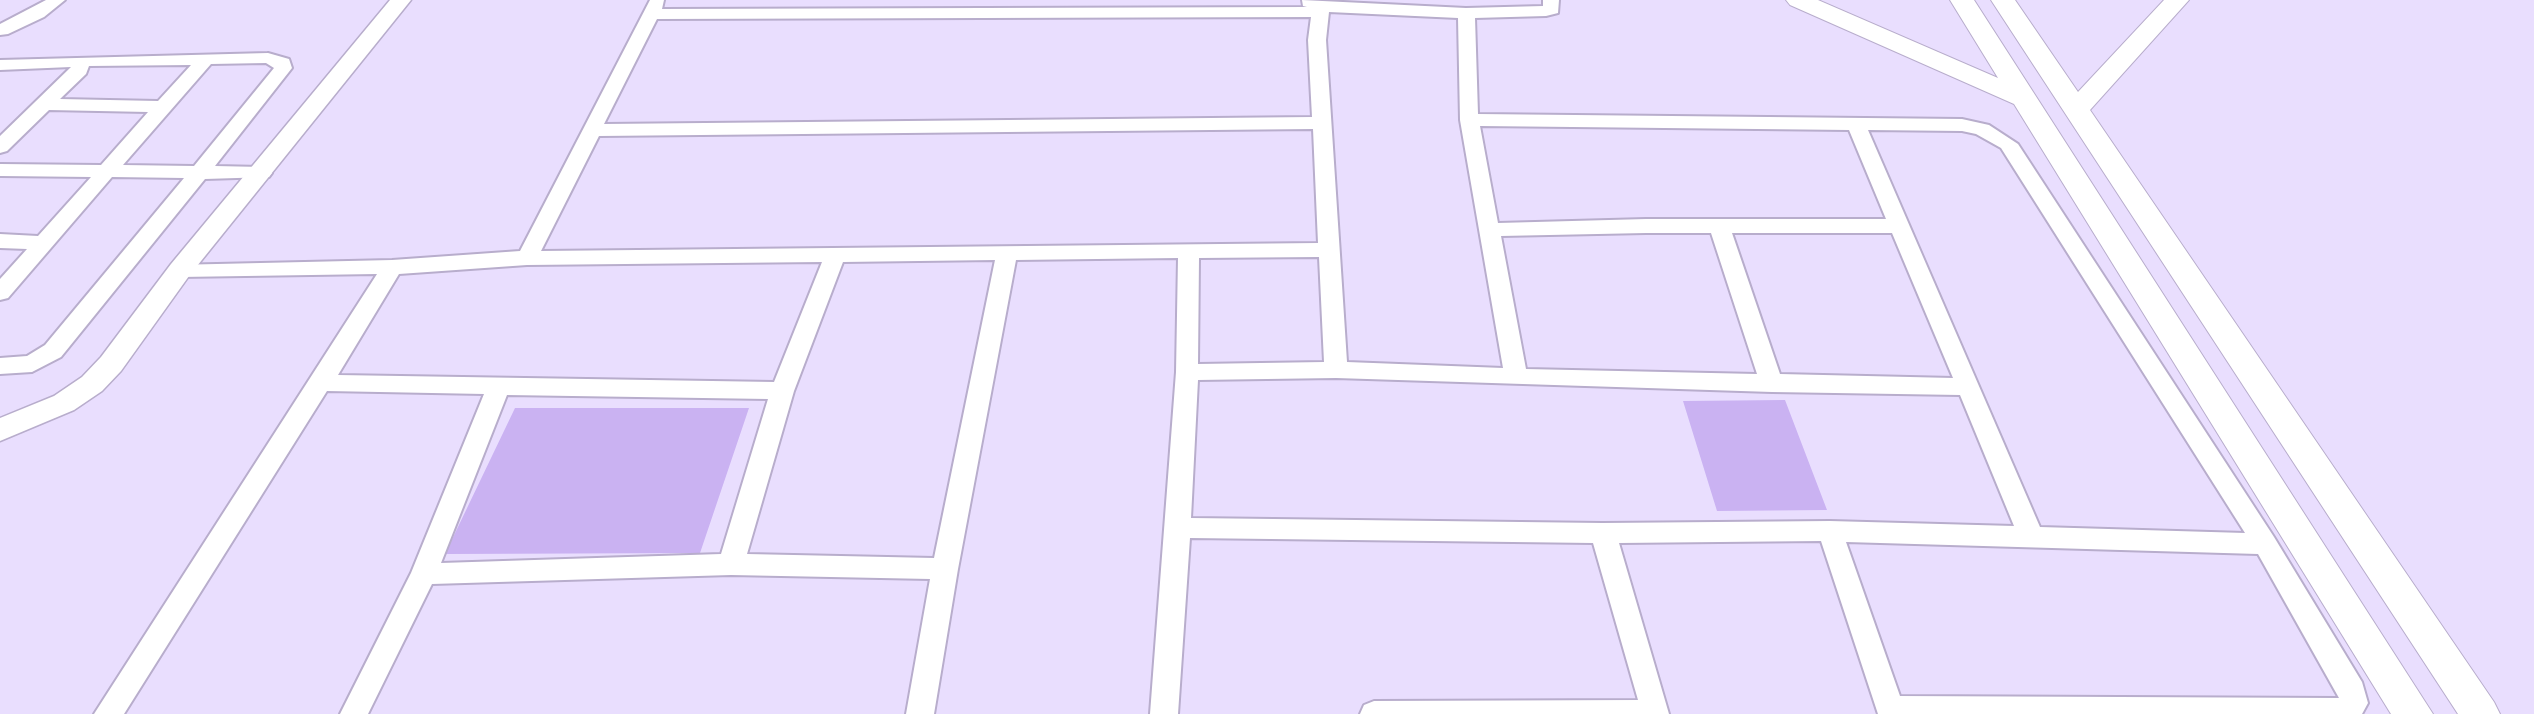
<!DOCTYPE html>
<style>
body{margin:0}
canvas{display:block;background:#e9defe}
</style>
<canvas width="2534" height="714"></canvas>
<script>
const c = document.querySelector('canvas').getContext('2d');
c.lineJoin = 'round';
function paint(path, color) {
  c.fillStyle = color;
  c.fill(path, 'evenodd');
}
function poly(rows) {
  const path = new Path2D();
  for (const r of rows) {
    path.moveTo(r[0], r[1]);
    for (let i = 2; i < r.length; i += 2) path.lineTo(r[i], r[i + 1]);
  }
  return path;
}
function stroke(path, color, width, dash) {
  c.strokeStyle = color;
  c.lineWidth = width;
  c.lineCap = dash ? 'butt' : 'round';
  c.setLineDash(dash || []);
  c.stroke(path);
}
const green = poly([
 [1785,400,1827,510,1717,511,1683,401],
 [515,408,749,408,700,553,445,554]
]);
const minor = poly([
 [46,0,65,0,44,17,8,34,0,35,0,24,46,0],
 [650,0,664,0,662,9,1307,7,1303,6,1302,0,1466,8,1543,6,1543,0,1559,0,1558,13,1546,16,1475,18,1478,114,1962,119,1989,125,2018,144,2274,537,2362,682,2368,703,2362,714,1878,714,1821,541,1619,543,1669,714,1360,714,1364,705,1374,701,1638,700,1593,543,1190,538,1178,714,1150,714,1176,372,1178,258,1016,260,958,569,934,714,906,714,930,579,731,575,432,584,368,714,340,714,411,573,484,394,327,391,124,714,94,714,377,274,180,277,173,275,169,270,173,265,392,260,520,251,650,0],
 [1329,12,1458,18,1460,120,1503,368,1347,362,1326,40,1329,12],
 [1311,17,1308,40,1312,117,604,124,657,19,1311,17],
 [1480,126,1849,130,1886,219,1646,219,1498,223,1480,126],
 [1313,129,1318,243,541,251,599,136,1313,129],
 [1868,130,1962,131,1976,134,2001,148,2245,533,2040,527,1868,130],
 [1646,233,1711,233,1757,374,1526,369,1501,236,1646,233],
 [1732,233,1892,233,1953,378,1780,374,1732,233],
 [1319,257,1324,362,1198,364,1199,258,1319,257],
 [995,260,934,558,747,554,794,391,843,262,995,260],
 [822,262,774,382,338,375,399,274,527,265,822,262],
 [1336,378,1772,392,1960,395,2014,526,1830,521,1603,523,1191,518,1198,380,1336,378],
 [507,395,768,399,721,554,441,563,507,395],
 [1846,542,2258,554,2339,698,1900,696,1846,542],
 [268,53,289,59,292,68,215,166,262,167,269,169,272,173,269,177,205,179,61,357,32,372,0,374,0,358,27,356,45,345,184,178,112,177,8,298,0,300,0,279,27,249,0,248,0,234,38,236,91,177,0,176,0,164,101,165,148,112,49,110,7,151,0,153,0,136,71,67,0,70,0,60,268,53],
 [266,63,274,68,194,166,123,165,211,64,266,63],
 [191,65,158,101,60,99,86,74,89,66,191,65]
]);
const tertiary = poly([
 [390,0,411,0,189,276,121,371,102,391,74,410,0,441,0,418,54,396,82,377,101,357,171,264,390,0]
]);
const secondary = poly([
 [1786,0,1818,0,1998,78,1950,0,1974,0,2433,714,2391,714,2014,104,1790,5,1786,0],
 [1991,0,2015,0,2078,92,2164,0,2189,0,2090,110,2494,702,2500,714,2458,714,1991,0]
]);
paint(green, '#cab2f2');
stroke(minor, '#b8adcc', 4);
stroke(tertiary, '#b8adcc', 3);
stroke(secondary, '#b8adcc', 2);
paint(minor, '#fff');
paint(tertiary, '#fff');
paint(secondary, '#fff');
</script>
